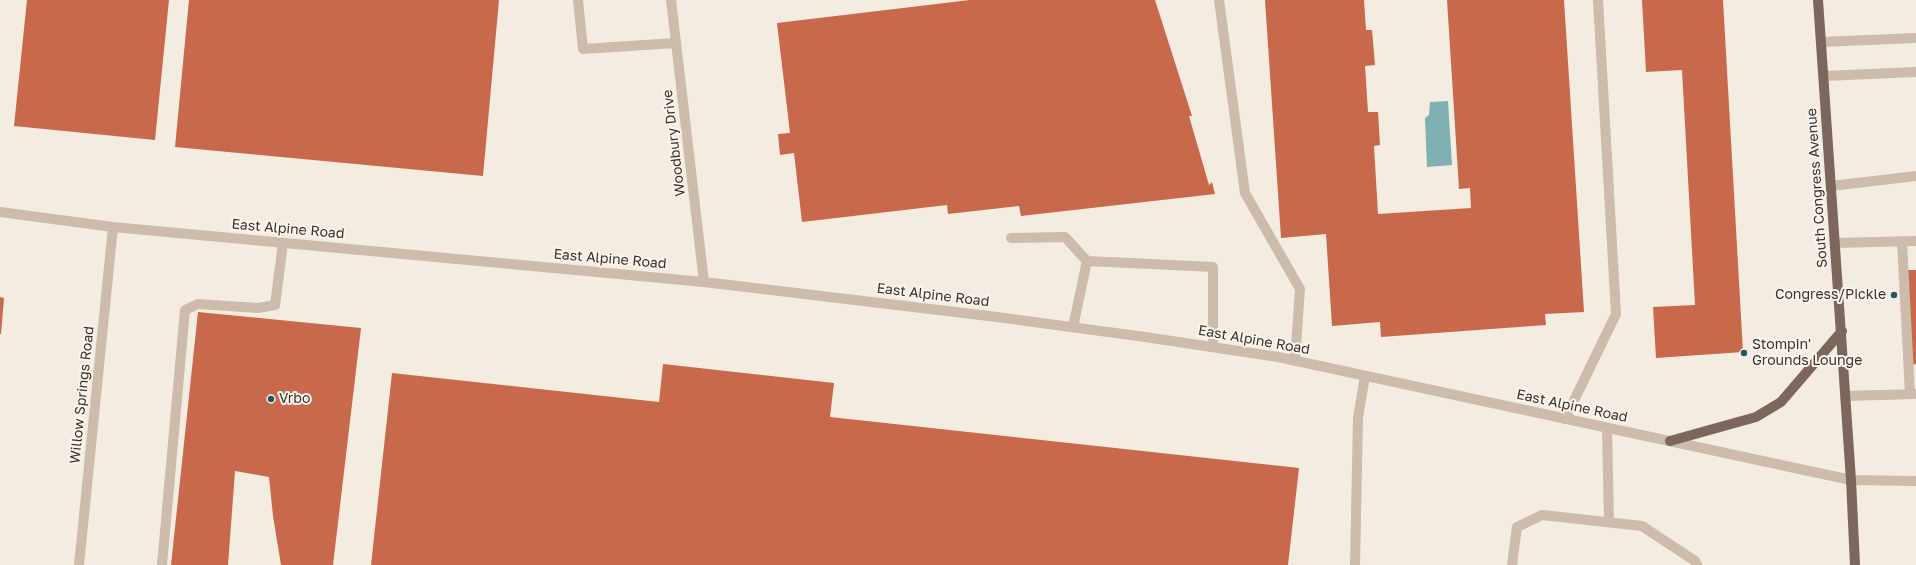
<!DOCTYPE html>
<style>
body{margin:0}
canvas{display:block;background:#f4ebe1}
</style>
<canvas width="1916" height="565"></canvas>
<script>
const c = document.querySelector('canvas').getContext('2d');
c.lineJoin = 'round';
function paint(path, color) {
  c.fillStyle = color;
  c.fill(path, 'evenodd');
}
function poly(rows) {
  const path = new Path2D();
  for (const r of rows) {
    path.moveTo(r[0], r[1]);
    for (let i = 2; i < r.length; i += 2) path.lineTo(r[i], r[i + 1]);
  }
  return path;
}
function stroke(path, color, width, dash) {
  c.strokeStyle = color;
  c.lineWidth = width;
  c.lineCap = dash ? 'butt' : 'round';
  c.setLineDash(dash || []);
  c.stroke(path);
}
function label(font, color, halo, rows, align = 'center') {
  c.font = font + ' "Golos Text",sans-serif';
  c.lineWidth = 4;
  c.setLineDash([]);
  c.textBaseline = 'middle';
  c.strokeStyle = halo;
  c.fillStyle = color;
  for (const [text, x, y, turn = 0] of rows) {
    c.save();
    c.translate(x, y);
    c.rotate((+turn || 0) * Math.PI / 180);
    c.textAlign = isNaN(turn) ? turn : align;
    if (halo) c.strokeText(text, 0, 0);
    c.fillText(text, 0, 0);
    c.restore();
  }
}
const water = poly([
 [1448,101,1452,165,1427,167,1425,118,1429,115,1430,102]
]);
const building = poly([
 [27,0,169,0,155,140,14,126],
 [189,0,499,0,483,176,175,147],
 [970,0,1155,0,1192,116,1189,116,1209,185,1212,182,1215,194,1021,216,1019,206,948,214,947,205,802,222,794,153,780,155,778,134,790,133,777,23],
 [1265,0,1364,0,1366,30,1372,30,1375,65,1365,66,1368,112,1378,112,1380,145,1374,146,1378,214,1471,208,1470,188,1459,189,1447,0,1564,0,1584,312,1545,314,1546,325,1381,337,1380,322,1332,326,1326,234,1281,238],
 [1642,0,1723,0,1743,352,1656,358,1653,307,1695,305,1682,70,1646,72],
 [1908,270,1916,270,1916,364,1912,365],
 [0,297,4,298,1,334,0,334],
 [198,312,361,328,333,565,281,565,273,516,269,477,235,471,228,565,171,565],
 [663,364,834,383,830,417,1299,468,1288,565,371,565,392,373,659,402]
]);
const lane = poly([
 [578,0,583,49,676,43],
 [1219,0,1245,193,1300,289,1295,361],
 [1821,42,1916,38],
 [1824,76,1916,72],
 [1831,186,1916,176],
 [1011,238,1065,237,1087,261],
 [1902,242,1910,394],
 [1835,243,1916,241],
 [1073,327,1087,261,1213,267,1213,347],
 [1845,396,1916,394],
 [1565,419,1616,314,1598,0],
 [1607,428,1609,522],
 [162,565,185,310,198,304,258,308,275,305,283,243],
 [1355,565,1358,418,1365,376],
 [1512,565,1517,527,1542,515,1642,526,1695,561,1697,565]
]);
const street = poly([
 [671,0,704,282],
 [0,212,113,227,704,282,997,317,1145,337,1278,357,1851,480,1916,481],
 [79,565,113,227]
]);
const primary = poly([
 [1818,0,1851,480,1855,565],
 [1670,441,1756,417,1781,402,1842,331]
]);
const markers = [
 [1894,295,4,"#1f5a5e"],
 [1744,353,4,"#1f5a5e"],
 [271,399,4,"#1f5a5e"]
];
const streetNames = [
 ["Woodbury Drive",674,143,-97],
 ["South Congress Avenue",1817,188,-94],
 ["East Alpine Road",288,229,5],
 ["East Alpine Road",610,259,5],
 ["East Alpine Road",933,295,7],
 ["East Alpine Road",1254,340,10],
 ["Willow Springs Road",82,395,-84],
 ["East Alpine Road",1572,406,12]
];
const poiNames = [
 ["Congress/Pickle",1886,295,"right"],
 ["Stompin'",1752,345],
 ["Grounds Lounge",1752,361],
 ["Vrbo",279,399]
];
paint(water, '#7fb0b2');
paint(building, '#c8694b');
stroke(lane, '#cdbbac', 10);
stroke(street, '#cdbbac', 10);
stroke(primary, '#7d675c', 10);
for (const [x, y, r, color] of markers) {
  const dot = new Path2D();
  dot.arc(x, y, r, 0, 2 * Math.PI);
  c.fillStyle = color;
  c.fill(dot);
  stroke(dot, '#fbf5ee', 1.5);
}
label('14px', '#3b302b', '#fbf5ee', streetNames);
label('14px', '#3b302b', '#fbf5ee', poiNames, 'left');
</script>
